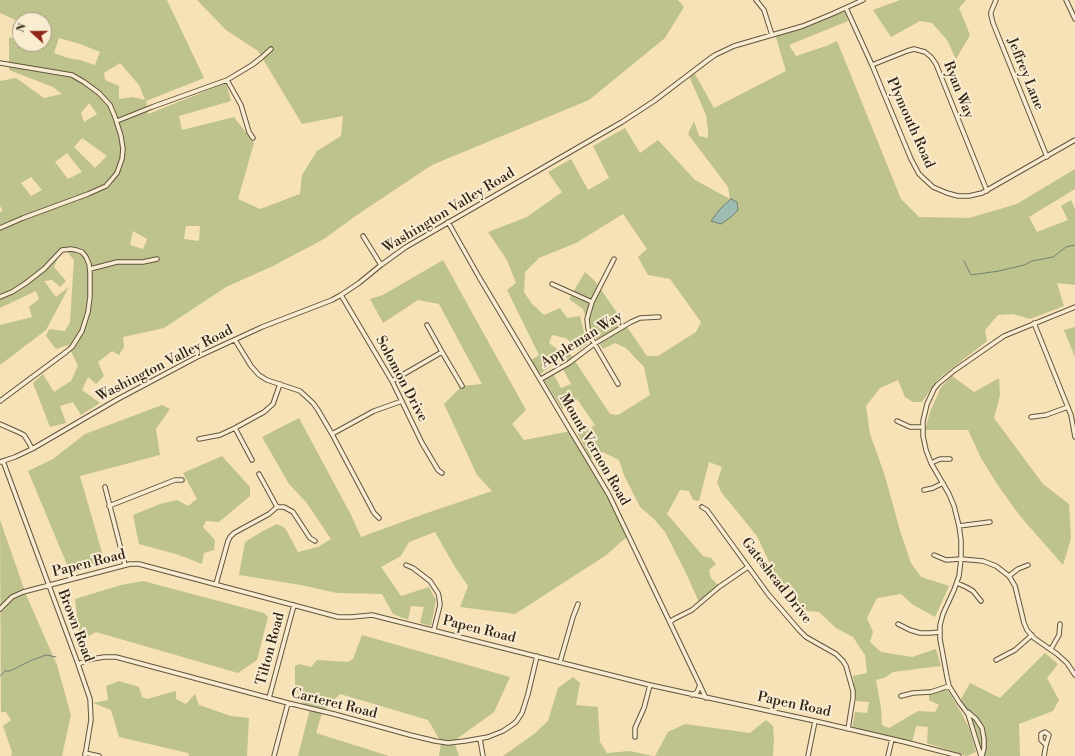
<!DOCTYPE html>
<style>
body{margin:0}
#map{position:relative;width:1075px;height:756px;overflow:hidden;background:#f7e1b7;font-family:"Libre Bodoni",serif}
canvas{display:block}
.north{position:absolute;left:12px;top:12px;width:40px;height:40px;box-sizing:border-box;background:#faecd0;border:1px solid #a99c87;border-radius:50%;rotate:291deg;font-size:11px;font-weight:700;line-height:16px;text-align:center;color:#2f2519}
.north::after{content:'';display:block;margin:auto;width:14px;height:18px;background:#8f2418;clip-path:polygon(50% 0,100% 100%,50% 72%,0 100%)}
</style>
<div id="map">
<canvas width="1075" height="756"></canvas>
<div class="north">N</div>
</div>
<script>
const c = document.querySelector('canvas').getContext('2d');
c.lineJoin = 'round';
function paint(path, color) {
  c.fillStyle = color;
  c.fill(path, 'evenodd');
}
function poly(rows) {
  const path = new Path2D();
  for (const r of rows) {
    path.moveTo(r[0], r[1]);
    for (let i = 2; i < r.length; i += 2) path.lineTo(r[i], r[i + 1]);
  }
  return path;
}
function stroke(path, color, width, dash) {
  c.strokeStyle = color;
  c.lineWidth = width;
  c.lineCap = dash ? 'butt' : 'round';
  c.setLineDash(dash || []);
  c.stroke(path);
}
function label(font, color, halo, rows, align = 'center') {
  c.font = font + ' "Libre Bodoni",serif';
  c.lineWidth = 4;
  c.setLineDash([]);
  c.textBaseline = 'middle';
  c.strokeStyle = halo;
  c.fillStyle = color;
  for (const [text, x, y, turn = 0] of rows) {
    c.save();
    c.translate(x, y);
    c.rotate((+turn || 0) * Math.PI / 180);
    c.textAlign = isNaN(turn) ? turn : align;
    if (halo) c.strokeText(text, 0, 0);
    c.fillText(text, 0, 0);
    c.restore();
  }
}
const green = poly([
 [0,0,167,0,204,78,146,101,148,114,226,83,231,101,179,116,182,130,234,117,254,143,238,199,260,209,300,194,302,175,317,151,341,136,343,116,302,124,258,51,226,30,197,0,678,0,684,7,665,38,589,100,432,165,357,215,324,239,273,266,226,287,164,328,123,337,124,347,119,355,112,351,98,362,104,376,96,384,88,377,82,390,100,403,81,415,73,402,60,406,66,423,50,427,33,383,43,374,54,392,71,381,78,366,68,345,56,349,46,336,49,329,65,331,70,322,74,260,63,247,54,267,66,281,60,287,52,280,44,281,56,297,69,287,46,330,0,365,0,325,32,317,29,307,39,299,36,291,0,308,0,212,3,211,0,206,0,81,16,78,44,98,62,94,53,87,9,70,9,37,20,41,20,44,33,44,38,45,38,44,44,44,44,20,20,20,20,22,0,13],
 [59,38,80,44,100,52,95,65,80,60,68,58,54,53],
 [120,63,139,85,145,100,133,97,119,99,119,86,105,80,104,73],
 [89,103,97,114,84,122,81,113],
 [82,138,107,156,95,168,74,147],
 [67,153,82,172,68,179,55,162],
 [31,177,42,190,31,196,21,183],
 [186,226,200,226,199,241,184,239],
 [133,231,147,239,143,249,130,245],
 [900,0,966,0,959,8,970,35,956,59,947,40,932,23,920,21,891,37,873,10],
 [845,12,848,21,789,45,796,56,826,46,837,41,901,199,919,217,969,218,1017,204,1075,169,1075,189,1029,217,1037,232,1068,220,1061,206,1071,200,1075,209,1075,285,1057,283,1064,306,1030,319,1013,314,998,315,985,330,987,341,937,380,922,402,913,402,905,397,898,380,880,388,866,406,870,434,884,473,901,534,911,563,921,577,949,586,935,617,912,604,901,594,877,598,867,618,873,632,870,642,881,652,912,657,936,649,941,666,893,672,884,678,876,680,881,708,882,725,889,728,918,711,935,712,939,705,929,700,929,694,947,689,961,712,970,730,976,752,966,756,927,743,928,727,916,726,912,742,852,728,855,712,867,713,869,702,856,701,853,676,867,673,865,655,853,637,836,628,819,612,807,611,790,592,772,568,757,536,721,492,717,482,722,467,709,462,699,501,693,500,689,491,680,490,667,514,703,556,711,558,716,564,709,570,711,578,719,586,699,602,685,571,665,532,654,519,640,507,624,475,619,460,603,452,590,459,577,432,590,428,595,425,577,399,562,409,544,380,554,375,561,388,571,384,564,371,557,362,540,374,531,360,539,355,507,290,516,283,507,260,488,232,527,217,562,192,548,172,571,159,588,190,609,178,593,146,625,128,640,153,658,140,695,180,730,199,728,187,688,134,694,121,699,136,708,138,708,130,706,115,689,76,695,74,714,108,786,71,775,34],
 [623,214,647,249,638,257,648,275,670,279,701,322,696,332,658,356,647,356,595,281,585,272,569,299,583,309,590,328,603,349,615,343,626,348,644,367,650,395,618,415,610,414,567,349,561,352,549,343,552,335,566,338,578,350,587,344,580,316,567,318,560,308,544,315,532,304,524,292,525,272,539,258,576,243],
 [443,260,526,410,512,424,524,440,571,431,609,495,629,535,605,556,515,614,460,607,468,586,455,567,435,532,409,542,401,556,381,567,401,596,429,587,436,600,431,626,420,623,424,607,411,606,408,620,393,614,382,594,337,593,301,585,239,575,245,542,263,531,277,524,285,528,298,552,318,547,331,539,306,502,289,484,262,437,299,418,351,515,361,537,424,514,492,491,477,475,444,404,462,386,482,384,439,304,418,300,383,323,370,299,383,295],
 [1075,327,1075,357,1064,330],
 [952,376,974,392,999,378,1000,395,994,418,1043,484,1069,504,1071,539,1063,565,1020,516,997,484,981,458,968,430,925,430,930,412,941,387],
 [162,405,170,409,156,429,160,455,80,476,105,563,71,574,28,471,53,459,85,434],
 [222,456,250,487,250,496,219,522,206,521,203,527,215,540,214,550,204,553,202,564,179,555,139,544,133,515,160,504,177,500,188,506,197,499,183,473],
 [0,520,27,597,57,665,71,715,62,756,11,756,12,752,3,726,11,720,6,712,1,712],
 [143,581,264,613,268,617,257,660,238,673,96,632,80,641,75,599,121,585],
 [362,635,510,677,494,712,454,741,459,756,439,756,441,742,428,720,340,694,322,713,316,733,389,756,298,756,310,709,300,701,295,684,295,666,299,664,311,667,317,660,348,662,353,659],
 [1045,653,1058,664,1047,678,1059,700,1053,711,1019,724,1020,756,984,756,961,699,970,683,1000,698],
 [573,677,580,683,576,705,598,707,600,742,607,753,630,751,653,756,503,756,534,734,548,721,558,688],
 [119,681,139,687,142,697,147,699,176,691,176,699,186,704,195,694,199,705,231,716,249,718,247,756,189,756,188,753,119,737,111,710,93,703,108,700,106,686],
 [766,720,773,726,774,739,773,756,655,756,668,732,685,724,750,733]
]);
const water = poly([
 [731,199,737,202,738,210,731,217,721,224,711,221,720,209,731,199]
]);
const stream = poly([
 [964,261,971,275,999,271,1024,265,1032,261,1053,257,1066,247,1075,245],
 [0,676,5,671,10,671,30,661,46,655,56,657]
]);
const minor = poly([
 [756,0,764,10,772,35],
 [996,0,991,12,991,15,993,23,1047,157],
 [1066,0,1075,19],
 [846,8,872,65,911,159,919,174,933,187,947,193,958,196,969,196,982,193,1075,140],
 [0,63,72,75,84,82,99,93,110,105,115,117,121,136,123,149,122,159,117,173,112,179,106,186,88,194,23,218,0,228],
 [872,65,907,51,914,49,925,52,931,57,936,64,987,191],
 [227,80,241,105,249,132,253,138],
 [117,121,152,107,227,80,252,65,261,58,271,49],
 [448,222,479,277,609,495,706,698],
 [363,236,381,265],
 [614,259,592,302,587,319,588,328,590,336,618,384],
 [90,269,117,262,143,262,157,259],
 [552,284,592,302],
 [341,295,392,381,422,443,438,470,442,473],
 [0,297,12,292,26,283,44,269,62,250,71,249,76,250,82,252,86,257,89,264,90,273,90,297,88,312,82,331,72,347,66,352,0,401],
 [1034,323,1071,415,1075,437],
 [427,325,442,352,462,386],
 [235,340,251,366,259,375,267,380,300,391,313,403,318,410,332,434,374,513,379,518],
 [541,379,569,363,594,344,631,322,640,318,659,317],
 [392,381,442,352],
 [1031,417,1046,415,1068,407],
 [897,421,910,427,922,427],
 [0,424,18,432,24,435,29,443,32,449],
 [235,428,252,460],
 [332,434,374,411,402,401],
 [199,439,220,435,235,428,264,412,273,404,280,384],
 [3,461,78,664,90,699,91,720,85,756],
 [0,462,15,457,32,449,118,399,197,357,262,327,332,300,341,295,359,283,381,265,406,247,622,122,654,101,708,60,715,55,734,46,803,26,832,14,863,0],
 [931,463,940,459,950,459],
 [105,487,125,565],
 [924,490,933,488,943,483],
 [109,506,175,480,182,480],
 [277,507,284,507,293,512,310,538,315,541],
 [702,507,707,510,768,594,799,630,806,637,836,654,843,661,846,666,853,691,853,698,848,729],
 [959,526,990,522],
 [934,555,946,560,961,559,983,561,996,566,1005,573,1009,576,1015,586,1024,623,1027,630,1034,638,1057,654,1067,663,1075,675],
 [406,565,413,568,430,581,438,593,439,597,440,605,434,629],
 [1009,576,1018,569,1028,565],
 [957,583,966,587,973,591,981,601],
 [216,584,228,541,230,537,234,533,269,514,277,507,259,474],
 [0,609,12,597,23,592,130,564,139,564,338,617,352,617,372,615,376,616,650,685,815,721,905,742,959,756],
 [670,622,674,619,692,610,719,587,748,567],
 [898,624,910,630,920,633,930,633,940,632],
 [1051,649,1059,635,1060,624],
 [996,660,1015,650,1032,635],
 [560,662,573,617,578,604],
 [78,664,92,659,104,657,116,657,288,703,334,714,410,735,435,741,448,743,465,741,488,737,503,731,512,725,516,722,522,713,528,694,537,656],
 [692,695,697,692,700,685],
 [901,696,913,693,931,692,949,686],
 [269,698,294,605],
 [968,712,976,719,982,728,984,739,984,748,982,756],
 [635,737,635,728,644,708,650,685],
 [480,739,483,756],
 [85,753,99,756],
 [274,756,288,703],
 [808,756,815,721],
 [888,756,892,739],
 [981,756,968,714,959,702,949,686,947,677,940,639,940,625,943,614,954,590,959,576,961,559,961,540,959,526,954,506,949,494,931,463,926,450,923,436,923,421,927,404,934,389,938,384,955,370,1004,336,1075,307],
 [1044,756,1046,745,1049,735,1045,732,1041,734,1041,740,1046,745]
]);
const streetNames = [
 ["Jeffrey Lane",1025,74,68],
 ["Ryan Way",958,90,68],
 ["Plymouth Road",910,123,66],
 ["Washington Valley Road",449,211,-31],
 ["Appleman Way",582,340,-32],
 ["Washington Valley Road",165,364,-27],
 ["Solomon Drive",401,379,62],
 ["Mount Vernon Road",594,450,60],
 ["Papen Road",89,564,-14],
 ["Gateshead Drive",776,581,52],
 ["Brown Road",75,626,69],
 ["Papen Road",479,630,14],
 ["Tilton Road",271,649,-75],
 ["Carteret Road",334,704,14],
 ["Papen Road",794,705,12]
];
paint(green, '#bec28d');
paint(water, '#9dbdb2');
stroke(water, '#718075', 1);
stroke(stream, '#718075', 1);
stroke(minor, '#615440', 5.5);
stroke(minor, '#faecd0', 3.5);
label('14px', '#2f2519', '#faecd0', streetNames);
</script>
